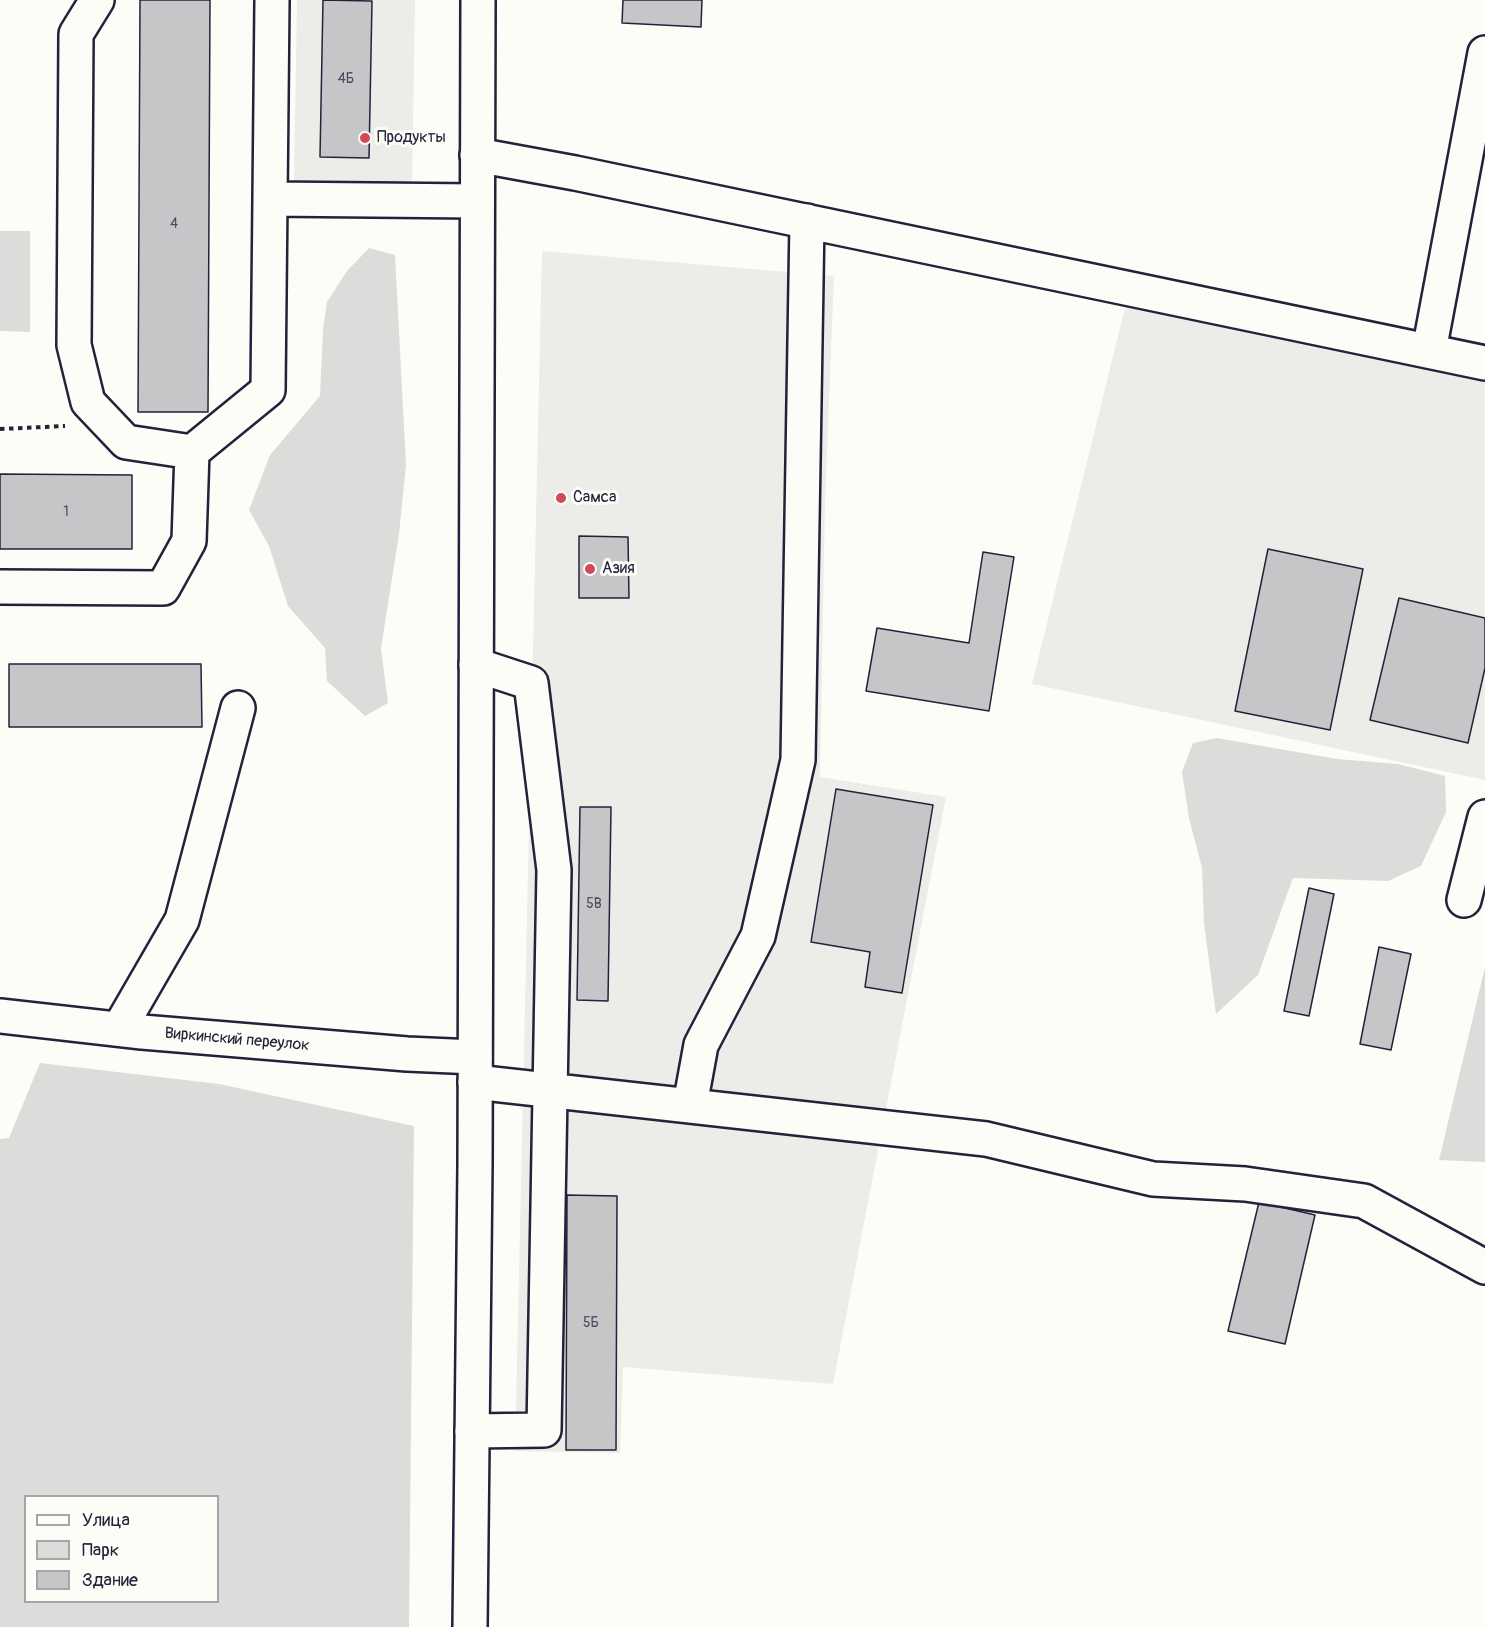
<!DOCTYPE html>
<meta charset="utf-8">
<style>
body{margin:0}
#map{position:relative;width:1485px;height:1627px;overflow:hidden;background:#fdfcf7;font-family:Pangolin,sans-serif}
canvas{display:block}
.legend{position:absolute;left:24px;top:1495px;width:195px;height:108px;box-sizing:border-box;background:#fdfcf7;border:2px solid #a5a5ac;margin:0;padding:8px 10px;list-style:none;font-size:18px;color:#22223b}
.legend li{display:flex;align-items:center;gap:12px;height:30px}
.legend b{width:30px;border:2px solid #a5a5ac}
</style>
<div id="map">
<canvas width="1485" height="1627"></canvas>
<ul class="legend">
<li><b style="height:8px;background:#fdfcf7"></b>Улица</li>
<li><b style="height:16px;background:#dddcdb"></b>Парк</li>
<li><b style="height:16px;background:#c6c6c8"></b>Здание</li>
</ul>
</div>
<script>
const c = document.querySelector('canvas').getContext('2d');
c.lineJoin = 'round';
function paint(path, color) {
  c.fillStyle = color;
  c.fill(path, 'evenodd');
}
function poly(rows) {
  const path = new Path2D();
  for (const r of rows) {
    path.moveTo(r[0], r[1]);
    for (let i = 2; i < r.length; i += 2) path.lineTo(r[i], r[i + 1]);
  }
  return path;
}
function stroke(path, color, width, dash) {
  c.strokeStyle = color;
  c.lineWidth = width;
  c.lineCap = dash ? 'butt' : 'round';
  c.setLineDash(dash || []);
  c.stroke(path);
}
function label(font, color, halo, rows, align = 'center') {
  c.font = font + ' Pangolin,sans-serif';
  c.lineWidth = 6;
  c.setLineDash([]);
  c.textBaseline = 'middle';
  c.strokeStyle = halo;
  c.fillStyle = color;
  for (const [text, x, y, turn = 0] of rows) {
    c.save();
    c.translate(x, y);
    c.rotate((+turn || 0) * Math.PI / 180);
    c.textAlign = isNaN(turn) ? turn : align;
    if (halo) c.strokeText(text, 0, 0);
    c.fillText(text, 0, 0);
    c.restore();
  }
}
const built = poly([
 [297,0,415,0,412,187,294,180],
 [542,251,834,276,825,501,820,777,946,797,833,1384,623,1367,620,1453,515,1451],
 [1126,304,1485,380,1485,780,1032,684]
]);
const green = poly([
 [0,231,30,231,30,332,0,331],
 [369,248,395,255,406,465,399,534,381,648,388,703,365,716,327,681,325,648,288,606,269,546,249,510,270,455,320,396,323,329,327,302,347,271],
 [1217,738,1337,759,1398,764,1445,776,1446,812,1421,866,1388,881,1293,878,1258,975,1216,1014,1204,923,1202,868,1189,818,1182,772,1193,743],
 [1485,967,1485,1162,1439,1160],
 [40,1063,219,1084,414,1126,409,1627,0,1627,0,1139,9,1138],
 [26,1496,218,1496,218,1602,26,1602]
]);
const building = poly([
 [140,0,210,0,208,412,138,412,140,0],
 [323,0,372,1,369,158,320,157,323,0],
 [623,0,702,0,701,27,622,23,623,0],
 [0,474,132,475,132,549,0,549,0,474],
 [579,536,628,537,629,598,579,598,579,536],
 [1268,549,1363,569,1330,730,1235,711,1268,549],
 [983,552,1014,557,989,711,866,691,877,628,969,643,983,552],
 [1399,598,1485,618,1485,668,1468,743,1370,720,1399,598],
 [9,664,201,664,202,727,9,727,9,664],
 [836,789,933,805,902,993,865,987,870,952,811,942,836,789],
 [580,807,611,807,608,1001,577,1000,580,807],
 [1309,888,1334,894,1309,1016,1284,1011,1309,888],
 [1379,947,1411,954,1391,1050,1360,1044,1379,947],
 [567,1195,617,1196,616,1450,566,1450,567,1195],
 [1259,1202,1315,1215,1285,1344,1228,1331,1259,1202]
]);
const path = poly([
 [0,429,65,426]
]);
const minor = poly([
 [97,0,76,34,74,345,88,402,126,442,192,452],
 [477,155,575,173,1485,363],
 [270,199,272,0],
 [1429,351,1485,53],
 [0,587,163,588,189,541,192,452,268,390,270,199,477,201],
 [1464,900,1485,817],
 [0,1016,142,1032,407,1054,475,1057],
 [119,1029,182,920,238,708],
 [475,1082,986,1139,1153,1179,1245,1184,1364,1201,1485,1267],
 [690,1105,701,1045,758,936,798,760,807,221],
 [472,1431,544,1430,554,870,531,683,476,665]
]);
const major = poly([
 [470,1627,475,1164,478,0]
]);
const markers = [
 [365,138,6,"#d1495b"],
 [561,498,6,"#d1495b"],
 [590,569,6,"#d1495b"]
];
const numberNames = [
 ["4Б",346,79],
 ["4",174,224],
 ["1",66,512],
 ["5В",594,904],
 ["5Б",591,1323]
];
const poiNames = [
 ["Продукты",377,138],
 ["Самса",573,498],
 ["Азия",602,569]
];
const streetNames = [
 ["Виркинский переулок",237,1040,5]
];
paint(built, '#ecece9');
paint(green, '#dddcdb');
paint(building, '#c6c6c8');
stroke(building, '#22223b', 1.5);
stroke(minor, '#22223b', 38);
stroke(major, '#22223b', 38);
stroke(path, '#22223b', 4, [4.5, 4.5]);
stroke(minor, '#fdfcf7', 33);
stroke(major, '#fdfcf7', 33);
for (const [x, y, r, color] of markers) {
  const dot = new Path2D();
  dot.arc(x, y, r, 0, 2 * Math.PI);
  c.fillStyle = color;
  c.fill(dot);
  stroke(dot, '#fdfcf7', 2);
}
label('14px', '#4b4b5e', null, numberNames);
label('16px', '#22223b', '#fdfcf7', poiNames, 'left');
label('16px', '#22223b', '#fdfcf7', streetNames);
</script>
